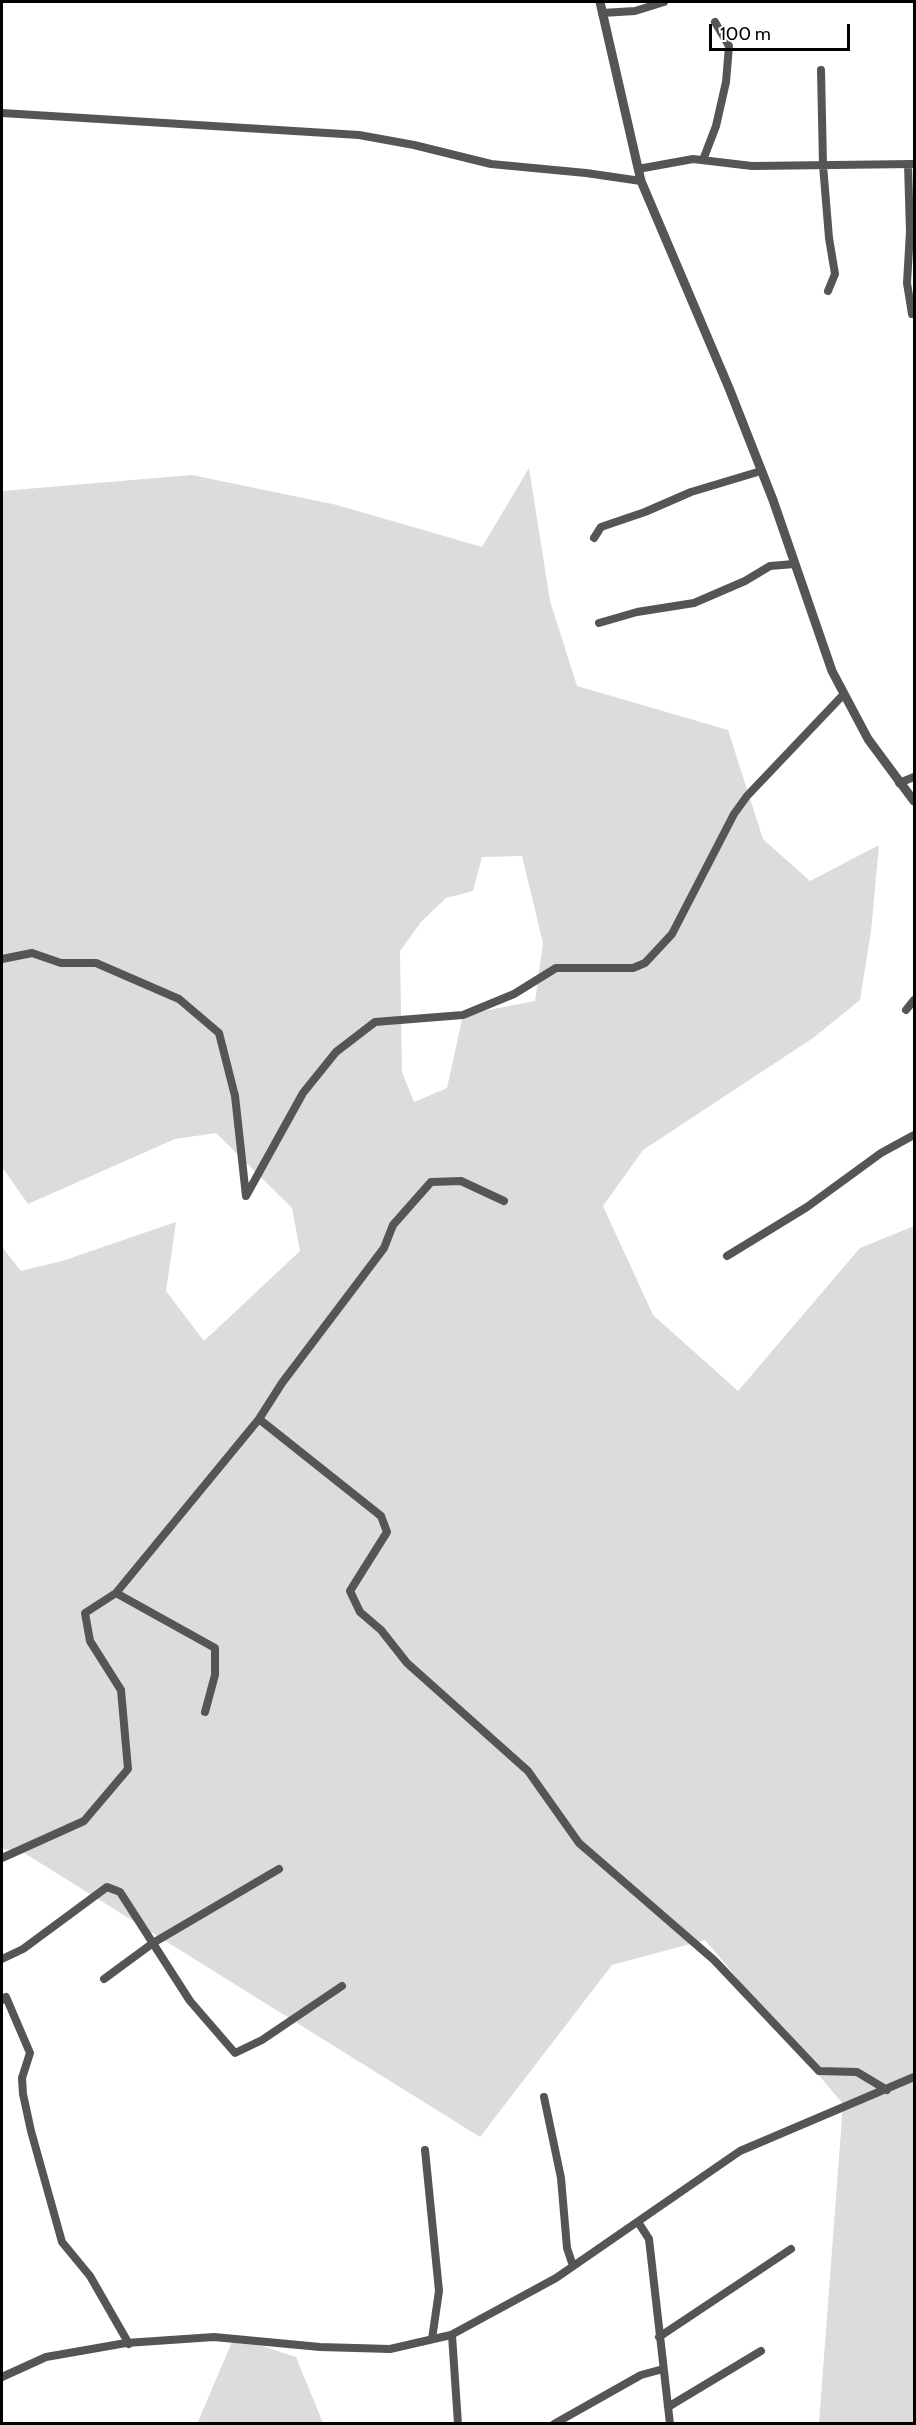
<!DOCTYPE html>
<style>
body{margin:0}
#map{position:relative;width:916px;height:2425px;overflow:hidden;background:#fff;font-family:Cabin,sans-serif}
canvas{display:block}
.frame{position:absolute;inset:0;border:3px solid #000;pointer-events:none}
.scale{position:absolute;left:709px;top:24px;width:141px;height:27px;box-sizing:border-box;border:3px solid #000;border-top:0;padding-left:8px;font-size:18px;line-height:21px;white-space:nowrap;color:#000;-webkit-text-stroke:4px #fff;paint-order:stroke}
</style>
<div id="map">
<canvas width="916" height="2425"></canvas>
<div class="frame"></div>
<div class="scale">100 m</div>
</div>
<script>
const c = document.querySelector('canvas').getContext('2d');
c.lineJoin = 'round';
function paint(path, color) {
  c.fillStyle = color;
  c.fill(path, 'evenodd');
}
function poly(rows) {
  const path = new Path2D();
  for (const r of rows) {
    path.moveTo(r[0], r[1]);
    for (let i = 2; i < r.length; i += 2) path.lineTo(r[i], r[i + 1]);
  }
  return path;
}
function stroke(path, color, width, dash) {
  c.strokeStyle = color;
  c.lineWidth = width;
  c.lineCap = dash ? 'butt' : 'round';
  c.setLineDash(dash || []);
  c.stroke(path);
}
const green = poly([
 [529,468,550,601,577,686,728,730,763,839,810,881,879,845,871,931,860,1000,813,1038,643,1150,603,1206,653,1315,738,1391,860,1248,914,1226,914,2423,819,2423,843,2104,705,1940,612,1965,480,2137,21,1851,2,1849,2,1247,21,1271,62,1261,176,1222,166,1291,204,1341,300,1251,292,1208,216,1133,175,1139,28,1204,2,1167,2,491,192,475,337,505,482,547],
 [522,856,543,943,535,1001,463,1015,447,1088,414,1102,402,1072,400,951,421,922,446,898,473,891,482,857],
 [234,2337,296,2357,323,2423,197,2424]
]);
const minor = poly([
 [602,13,635,11,664,2],
 [821,70,823,165,829,238,835,274,828,291],
 [2,113,359,135,414,145,491,164,586,173,641,181],
 [703,160,716,126,726,82,729,46,715,22],
 [908,164,910,232,907,283,912,314],
 [638,169,693,159,752,166,914,164],
 [594,538,601,527,645,512,691,492,761,471],
 [599,623,637,612,694,603,745,581,770,566,794,564],
 [899,783,914,777],
 [2,959,32,953,61,963,96,963,179,999,219,1033,235,1096,246,1196,303,1093,336,1052,375,1022,463,1015,514,994,556,968,633,968,645,963,672,934,734,814,747,796,843,695],
 [906,1010,914,1000],
 [727,1256,807,1207,881,1153,914,1135],
 [259,1419,381,1516,387,1532,350,1591,360,1612,381,1630,407,1663,528,1771,579,1843,714,1960,819,2071,857,2072,887,2090],
 [116,1593,215,1648,215,1675,205,1712],
 [2,1858,84,1821,128,1769,121,1690,90,1641,85,1613,116,1593,259,1419,282,1383,384,1248,393,1225,431,1182,461,1181,504,1201],
 [2,1959,23,1949,107,1887,120,1892,190,2001,235,2053,262,2040,342,1986],
 [104,1979,153,1943,279,1869],
 [2,2000,6,1997,30,2053,22,2078,23,2094,31,2131,62,2242,90,2276,129,2344],
 [544,2097,561,2178,567,2248,573,2266],
 [425,2150,439,2291,432,2339],
 [638,2222,649,2239,670,2424],
 [452,2335,458,2424],
 [659,2337,791,2249],
 [2,2377,46,2357,126,2343,214,2337,320,2347,390,2349,451,2335,556,2278,740,2151,914,2077],
 [668,2407,761,2351],
 [554,2424,641,2375,663,2369]
]);
const tertiary = poly([
 [600,2,641,181,729,388,773,500,832,671,868,739,914,801]
]);
paint(green, '#dcdcdc');
stroke(minor, '#555', 8);
stroke(tertiary, '#555', 9);
</script>
